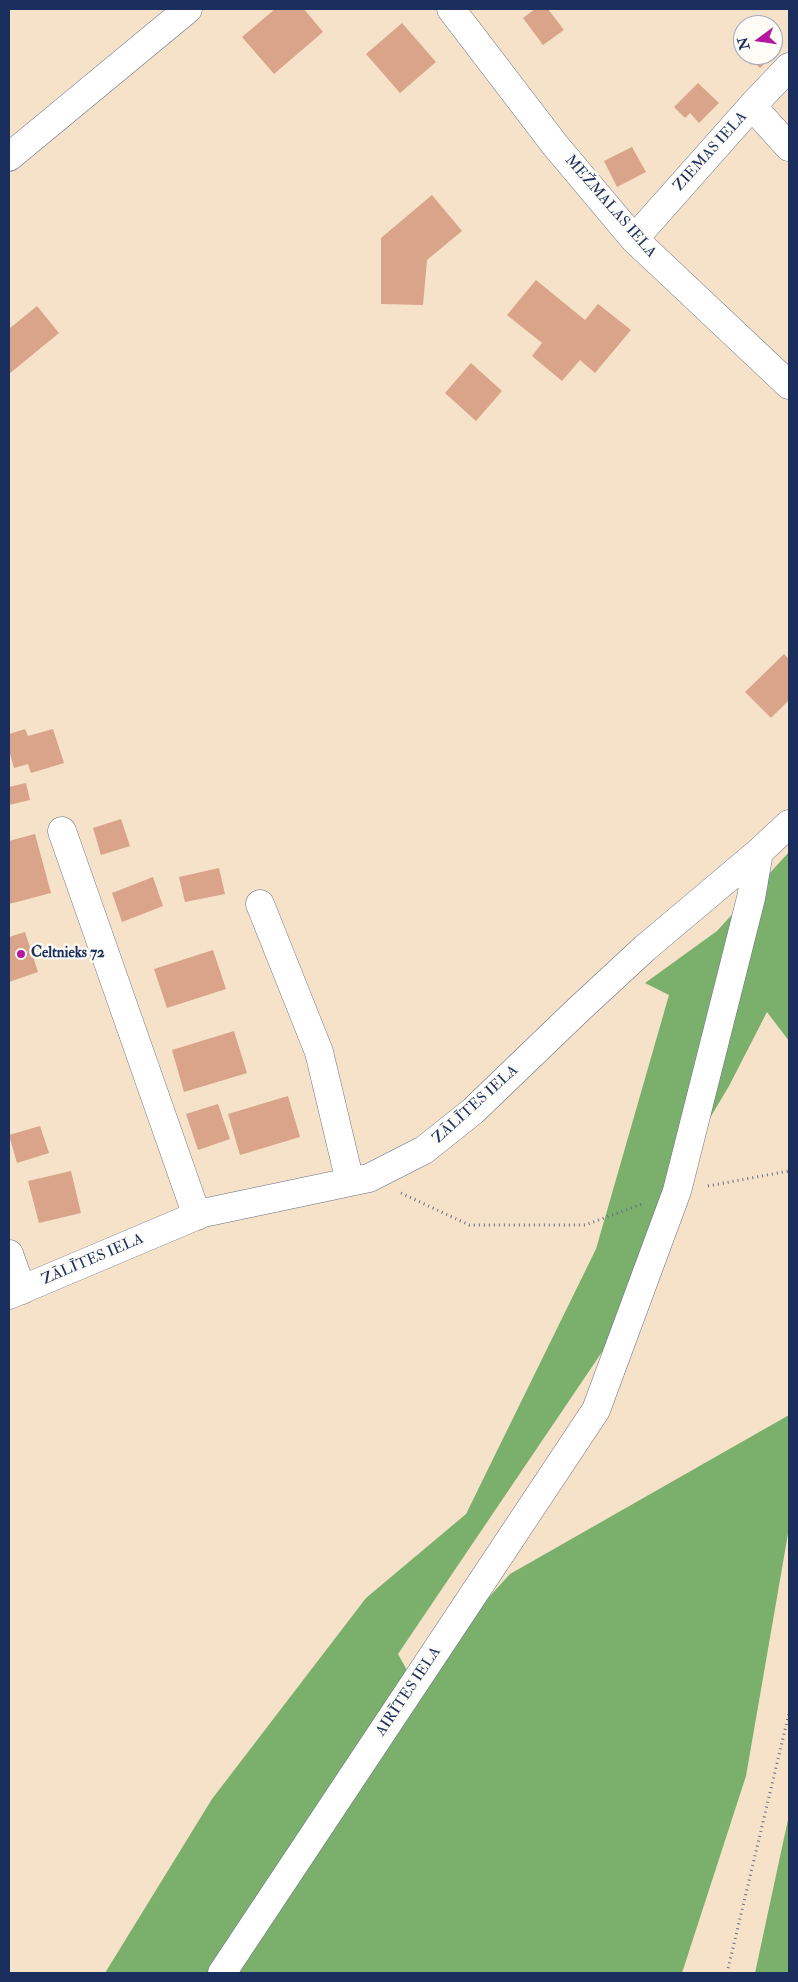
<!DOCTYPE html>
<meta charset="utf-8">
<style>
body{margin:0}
#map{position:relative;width:798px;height:1982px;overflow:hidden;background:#f5e2c9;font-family:"IM FELL Double Pica",serif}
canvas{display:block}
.frame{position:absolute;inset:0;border:10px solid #1b2f5e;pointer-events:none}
.north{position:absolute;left:733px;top:15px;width:50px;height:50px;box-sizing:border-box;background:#fdfcf7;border:1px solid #a3aaba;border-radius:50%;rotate:256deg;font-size:14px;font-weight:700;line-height:20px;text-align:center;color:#1b2f5e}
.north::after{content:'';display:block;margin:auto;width:18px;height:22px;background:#b5179e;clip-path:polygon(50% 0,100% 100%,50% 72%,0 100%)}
</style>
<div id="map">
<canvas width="798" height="1982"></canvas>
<div class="frame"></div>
<div class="north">N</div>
</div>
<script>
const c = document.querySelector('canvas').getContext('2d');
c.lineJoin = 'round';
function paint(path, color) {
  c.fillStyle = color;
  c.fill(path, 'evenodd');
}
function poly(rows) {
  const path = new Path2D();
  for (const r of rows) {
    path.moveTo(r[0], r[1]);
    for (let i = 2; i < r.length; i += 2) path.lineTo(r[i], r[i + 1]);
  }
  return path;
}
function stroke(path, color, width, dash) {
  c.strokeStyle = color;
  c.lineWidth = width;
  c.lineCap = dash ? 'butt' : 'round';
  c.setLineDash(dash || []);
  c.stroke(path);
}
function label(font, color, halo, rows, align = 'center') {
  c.font = font + ' "IM FELL Double Pica",serif';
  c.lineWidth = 4.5;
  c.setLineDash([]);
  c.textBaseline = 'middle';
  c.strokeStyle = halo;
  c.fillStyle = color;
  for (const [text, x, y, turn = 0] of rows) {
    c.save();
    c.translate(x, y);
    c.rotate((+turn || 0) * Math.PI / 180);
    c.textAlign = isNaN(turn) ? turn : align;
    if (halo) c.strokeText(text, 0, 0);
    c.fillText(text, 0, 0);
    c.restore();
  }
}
const forest = poly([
 [789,852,789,1041,767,1012,729,1086,669,1187,651,1254,602,1352,398,1654,413,1681,510,1574,789,1415,789,1528,746,1776,682,1973,105,1973,212,1799,366,1598,466,1514,596,1249,669,995,645,983,717,931],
 [789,1815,789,1973,755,1973]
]);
const building = poly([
 [275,9,304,9,323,32,274,74,242,37],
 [535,9,548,9,564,30,543,45,523,18],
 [402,23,436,62,400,93,366,54],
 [773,44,779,50,760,68,747,55,773,55],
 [698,83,719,103,699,123,690,113,685,118,674,107],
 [632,147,646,172,617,187,604,161],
 [432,195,462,231,427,260,423,305,381,304,381,238],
 [536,280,585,320,598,304,631,330,595,373,580,360,562,381,532,356,542,343,507,315],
 [37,306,59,333,9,374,9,329],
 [471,363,502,391,476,421,445,393],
 [784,654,789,659,789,700,771,718,745,692],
 [25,729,28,736,53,729,64,763,31,773,28,764,14,768,9,750,9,734],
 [26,783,30,800,9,805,9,787],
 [121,819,130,846,101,855,93,828],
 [35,834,51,893,9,904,9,841],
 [219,868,225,894,185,902,179,877],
 [153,877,163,906,122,922,112,893],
 [25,932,38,972,9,982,9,937],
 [213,950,226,989,167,1008,154,969],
 [234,1031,247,1073,184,1092,172,1050],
 [288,1096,300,1137,240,1155,228,1114],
 [218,1104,230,1139,198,1150,186,1114],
 [40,1126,49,1153,17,1163,9,1135],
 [71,1171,81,1213,39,1223,28,1181]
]);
const path = poly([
 [708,1186,789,1171],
 [401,1193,469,1225,585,1225,642,1204],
 [727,1973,789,1713]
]);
const minor = poly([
 [451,9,555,145,634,239,789,385],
 [752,106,789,147],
 [9,157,188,9],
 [634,239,752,106,789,67],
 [62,831,197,1216],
 [260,904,319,1052,350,1182],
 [9,1254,22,1290],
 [9,1295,203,1213,369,1178,424,1150,473,1111,578,1010,645,948,759,852,789,824],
 [222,1973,596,1410,677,1191,751,898,759,852]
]);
const markers = [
 [21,954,5,"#b5179e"]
];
const streetNames = [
 ["ZIEMAS IELA",711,152,-48],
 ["MEŽMALAS IELA",610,207,49],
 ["ZĀLĪTES IELA",476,1105,-42],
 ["ZĀLĪTES IELA",93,1260,-23],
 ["AIRĪTES IELA",409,1692,-56]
];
const poiNames = [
 ["Celtnieks 72",31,954]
];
paint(forest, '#7ab06c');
paint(building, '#d9a489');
stroke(minor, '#676e83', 29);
stroke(path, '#676e83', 3, [1, 4]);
stroke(minor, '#fff', 28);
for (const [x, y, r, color] of markers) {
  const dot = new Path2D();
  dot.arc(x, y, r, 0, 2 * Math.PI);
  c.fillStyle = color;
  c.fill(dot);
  stroke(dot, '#fdfcf7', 2);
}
label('15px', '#1b2f5e', '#fdfcf7', streetNames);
label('bold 15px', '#1b2f5e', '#fdfcf7', poiNames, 'left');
</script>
